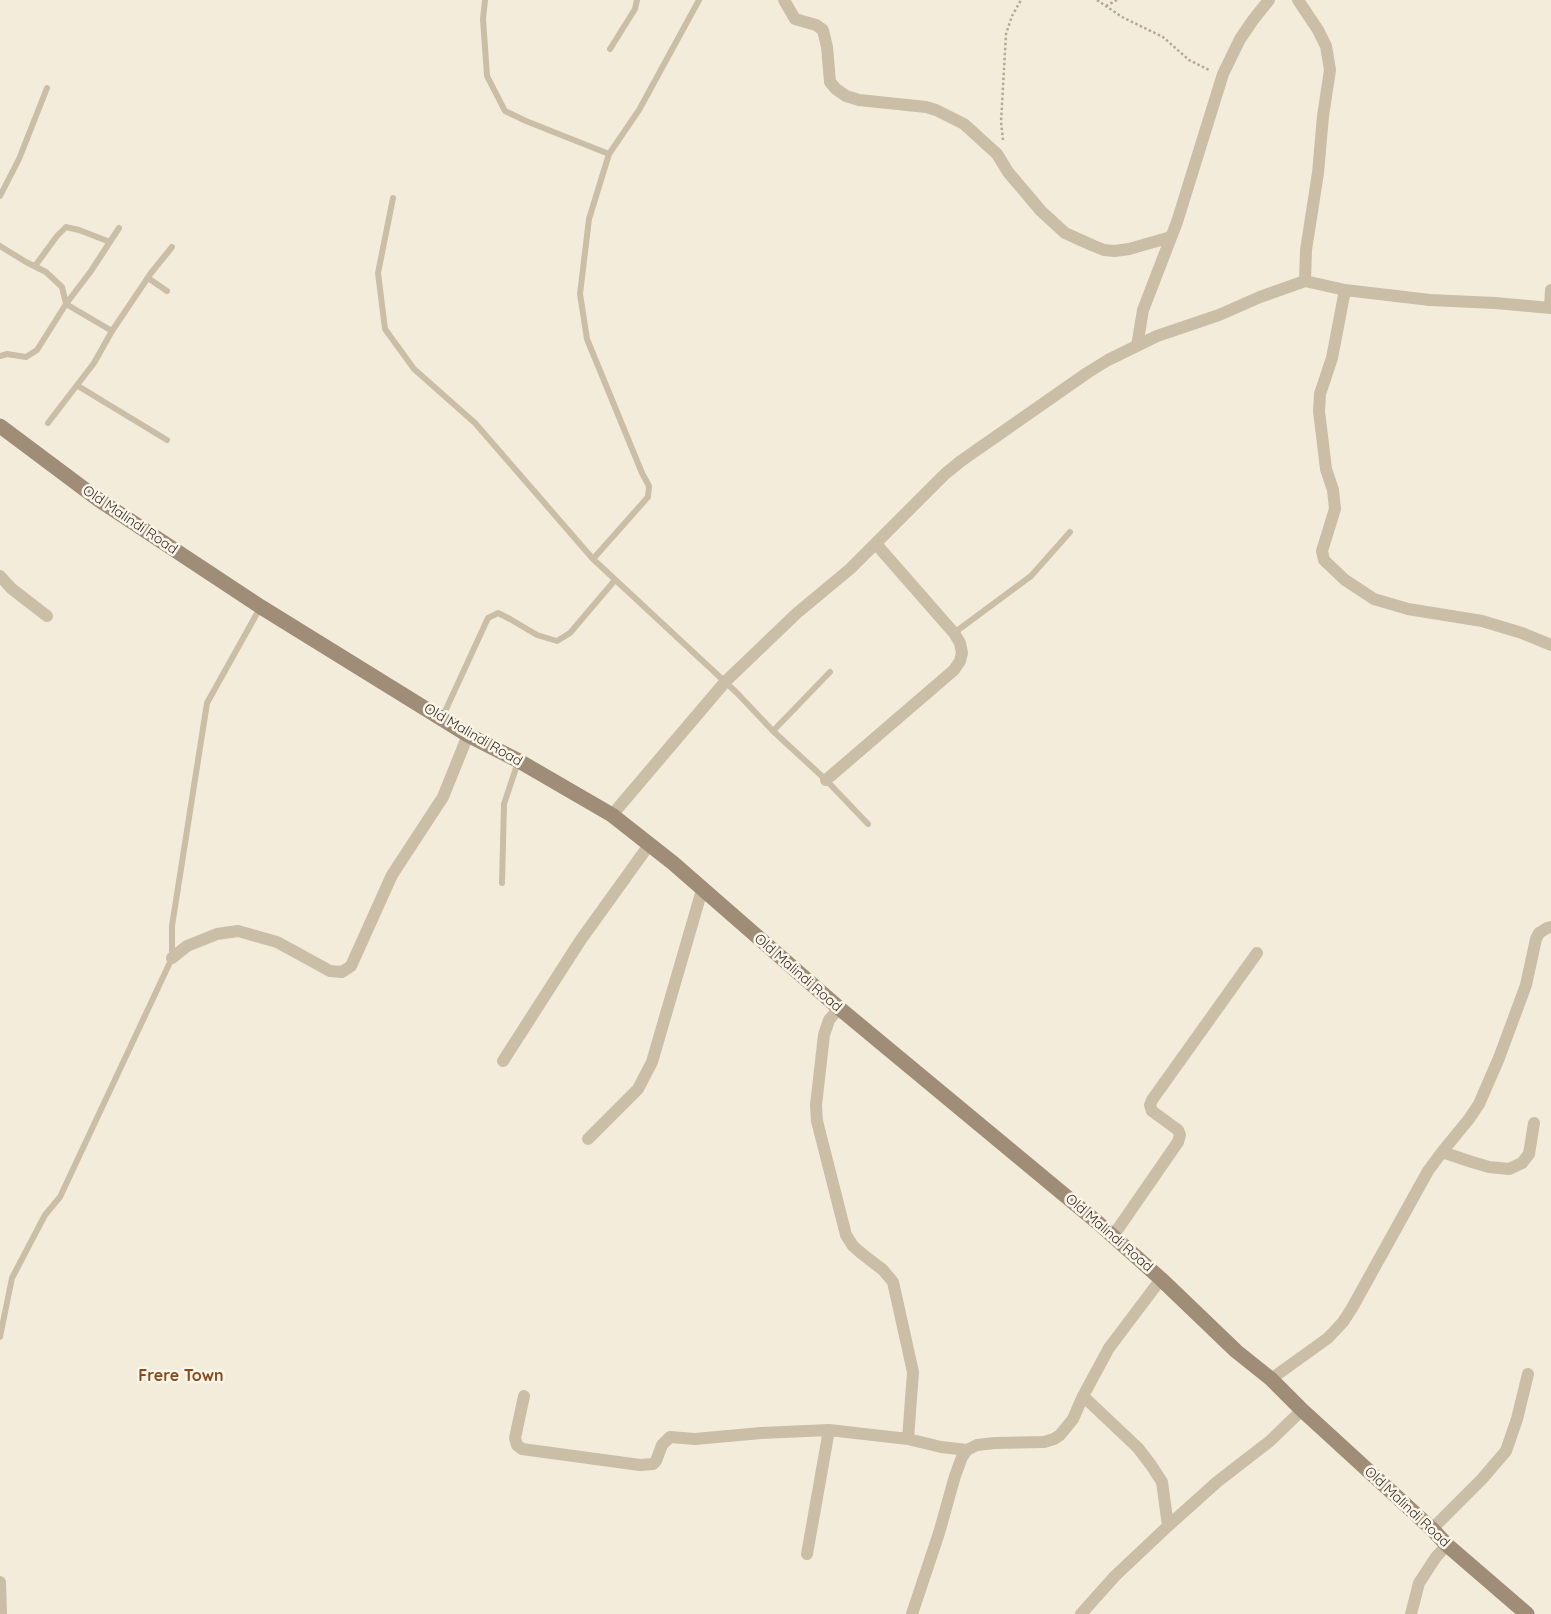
<!DOCTYPE html>
<style>
body{margin:0}
canvas{display:block;background:#f3ecdb}
</style>
<canvas width="1551" height="1614"></canvas>
<script>
const c = document.querySelector('canvas').getContext('2d');
c.lineJoin = 'round';
function poly(rows) {
  const path = new Path2D();
  for (const r of rows) {
    path.moveTo(r[0], r[1]);
    for (let i = 2; i < r.length; i += 2) path.lineTo(r[i], r[i + 1]);
  }
  return path;
}
function stroke(path, color, width, dash) {
  c.strokeStyle = color;
  c.lineWidth = width;
  c.lineCap = dash ? 'butt' : 'round';
  c.setLineDash(dash || []);
  c.stroke(path);
}
function label(font, color, halo, rows, align = 'center') {
  c.font = font + ' Quicksand,sans-serif';
  c.lineWidth = 5;
  c.setLineDash([]);
  c.textBaseline = 'middle';
  c.strokeStyle = halo;
  c.fillStyle = color;
  for (const [text, x, y, turn = 0] of rows) {
    c.save();
    c.translate(x, y);
    c.rotate((+turn || 0) * Math.PI / 180);
    c.textAlign = isNaN(turn) ? turn : align;
    if (halo) c.strokeText(text, 0, 0);
    c.fillText(text, 0, 0);
    c.restore();
  }
}
const path = poly([
 [1097,0,1122,17,1163,37,1189,60,1209,70],
 [1106,6,1117,0],
 [1003,140,1001,122,1006,34,1012,16,1021,0]
]);
const lane = poly([
 [485,0,483,19,487,76,505,111,526,121,609,154],
 [610,49,635,9,637,0],
 [0,196,19,159,47,88],
 [393,198,378,273,385,329,414,369,475,423,593,559,737,693,773,731,826,780,868,824],
 [0,246,26,262,46,272,62,287,66,304,112,331],
 [35,266,57,236,66,227,79,230,110,242],
 [148,278,167,291],
 [0,356,7,354,26,357,37,350,66,304,91,271,119,228],
 [78,386,167,440],
 [48,423,94,363,112,331,151,273,172,247],
 [593,559,648,497,649,486,642,473,587,339,580,294,589,219,609,154,639,110,699,0],
 [954,633,1031,576,1070,532],
 [442,718,488,618,498,613,510,619,537,635,557,641,570,633,615,580],
 [773,731,830,672],
 [502,883,504,804,518,762],
 [0,1337,12,1278,45,1215,60,1197,172,958,172,926,207,703,260,608]
]);
const street = poly([
 [784,0,795,19,816,25,823,30,827,47,830,82,836,89,846,96,859,100,926,107,936,110,964,124,997,154,1008,172,1041,211,1065,233,1094,246,1104,250,1115,251,1129,249,1171,237],
 [1298,0,1318,30,1326,46,1330,70,1323,116,1318,173,1306,250,1305,281],
 [1345,290,1332,358,1320,394,1319,411,1326,469,1333,490,1335,509,1322,551,1324,560,1345,580,1374,599,1408,609,1482,621,1522,633,1551,645],
 [1550,308,1551,290],
 [1137,346,1143,310,1177,222,1223,74,1240,39,1253,20,1269,0],
 [0,576,12,589,47,616],
 [826,780,954,670,960,661,962,653,960,643,954,633,876,544],
 [612,815,725,682,797,613,850,569,945,474,961,461,1087,373,1108,360,1157,336,1219,315,1260,297,1305,281,1345,290,1430,300,1495,303,1551,308],
 [172,958,187,946,217,934,238,931,277,942,330,971,342,972,351,966,392,875,443,797,468,735],
 [839,1008,829,1020,824,1035,816,1105,817,1121,846,1235,853,1246,861,1253,883,1270,893,1282,913,1372,908,1439],
 [503,1061,580,941,649,845],
 [588,1139,638,1089,652,1062,702,890],
 [1442,1152,1472,1162,1489,1167,1509,1169,1522,1163,1529,1154,1534,1123],
 [1113,1236,1178,1142,1180,1135,1178,1130,1152,1111,1150,1105,1152,1100,1257,953],
 [1271,1379,1328,1338,1343,1322,1352,1308,1428,1171,1442,1152,1469,1119,1479,1104,1499,1058,1526,985,1536,939,1539,933,1547,928,1551,927],
 [524,1396,515,1438,517,1445,522,1449,640,1465,653,1464,656,1461,662,1445,670,1437,695,1439,761,1433,829,1430,908,1439,941,1447,967,1450],
 [1083,1396,1138,1448,1151,1465,1162,1482,1168,1526],
 [1432,1529,1482,1479,1506,1451,1517,1419,1528,1374],
 [807,1554,829,1430],
 [0,1582,1,1614],
 [912,1614,939,1533,955,1476,962,1457,967,1450,977,1445,995,1443,1044,1442,1054,1439,1060,1435,1073,1419,1083,1396,1109,1348,1161,1279],
 [1081,1614,1115,1576,1168,1526,1217,1482,1270,1441,1302,1410],
 [1411,1614,1419,1583,1436,1557,1447,1545]
]);
const secondary = poly([
 [0,426,99,500,261,607,468,735,519,761,612,815,673,863,839,1008,1097,1222,1161,1279,1236,1351,1271,1379,1302,1410,1432,1529,1447,1545,1527,1614]
]);
const streetNames = [
 ["Old Malindi Road",130,520,34],
 ["Old Malindi Road",473,735,30],
 ["Old Malindi Road",798,973,41],
 ["Old Malindi Road",1109,1233,41],
 ["Old Malindi Road",1407,1507,43]
];
const quarterNames = [
 ["Frere Town",181,1376]
];
stroke(path, '#b7a891', 2.5, [2.5, 2.5]);
stroke(lane, '#cbbea7', 6);
stroke(street, '#cbbea7', 12);
stroke(secondary, '#9f8d78', 15);
label('14px', '#372f28', '#faf5e8', streetNames);
label('bold 16px', '#894b1e', '#faf5e8', quarterNames);
</script>
